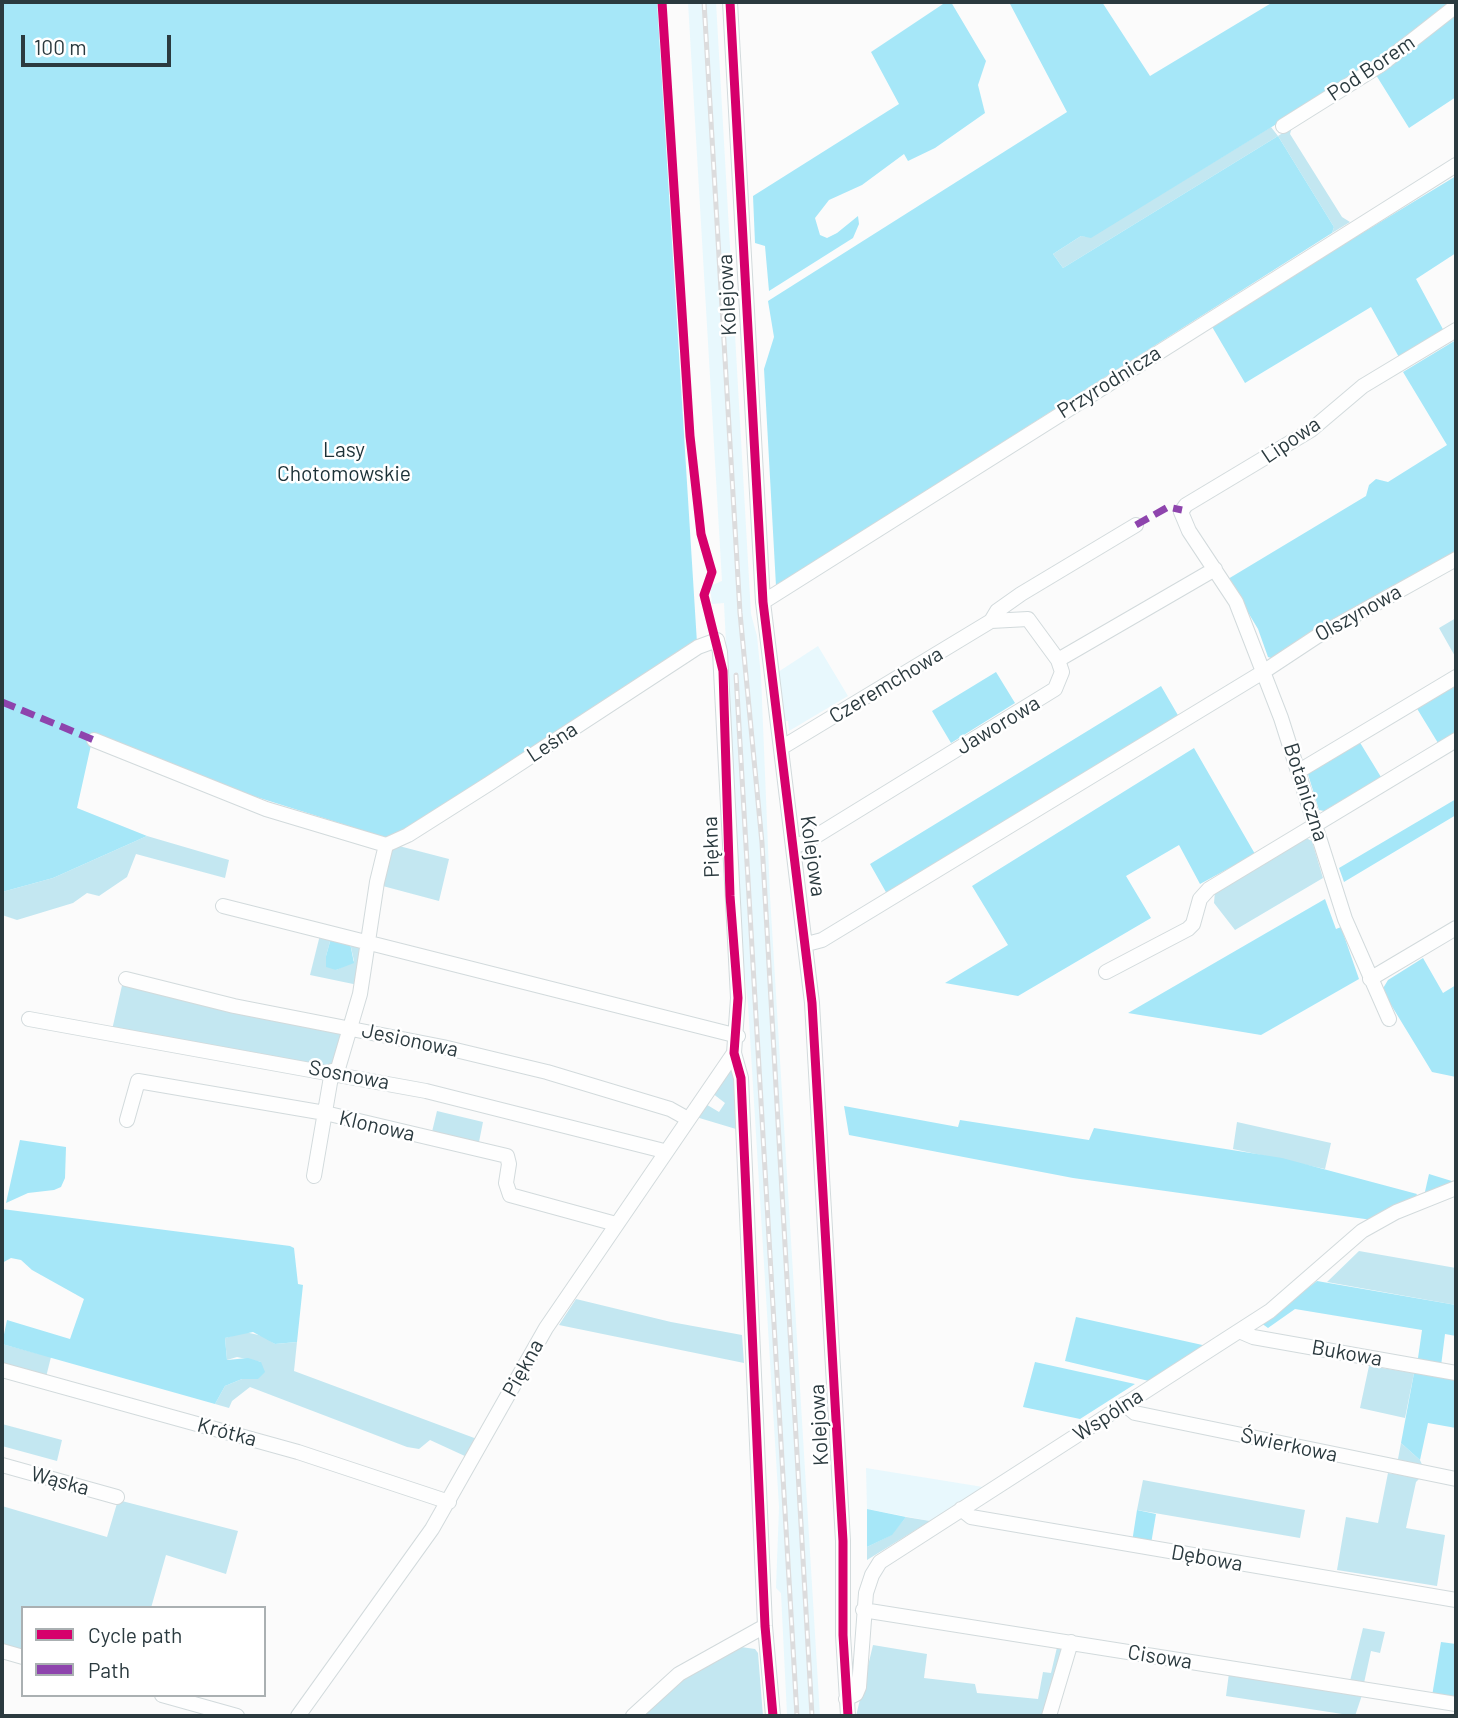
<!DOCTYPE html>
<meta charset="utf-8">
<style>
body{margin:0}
#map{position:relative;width:1458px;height:1718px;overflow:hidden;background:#fbfbfb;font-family:Barlow,sans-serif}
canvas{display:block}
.frame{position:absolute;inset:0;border:4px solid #2b3a3f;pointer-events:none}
.legend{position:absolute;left:21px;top:1606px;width:245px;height:91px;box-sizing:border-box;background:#fff;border:2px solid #aab0b2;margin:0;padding:9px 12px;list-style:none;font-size:21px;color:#2b3a3f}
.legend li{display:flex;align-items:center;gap:14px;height:35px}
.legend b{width:35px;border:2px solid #aab0b2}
.scale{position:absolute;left:21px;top:35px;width:150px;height:32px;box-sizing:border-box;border:4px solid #2b3a3f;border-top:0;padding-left:9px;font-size:21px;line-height:24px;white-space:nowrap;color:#2b3a3f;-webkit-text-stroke:5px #fff;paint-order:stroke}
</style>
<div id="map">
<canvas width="1458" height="1718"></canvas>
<div class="frame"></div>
<ul class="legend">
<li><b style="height:9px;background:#d6006c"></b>Cycle path</li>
<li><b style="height:9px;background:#8e44ad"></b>Path</li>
</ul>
<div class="scale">100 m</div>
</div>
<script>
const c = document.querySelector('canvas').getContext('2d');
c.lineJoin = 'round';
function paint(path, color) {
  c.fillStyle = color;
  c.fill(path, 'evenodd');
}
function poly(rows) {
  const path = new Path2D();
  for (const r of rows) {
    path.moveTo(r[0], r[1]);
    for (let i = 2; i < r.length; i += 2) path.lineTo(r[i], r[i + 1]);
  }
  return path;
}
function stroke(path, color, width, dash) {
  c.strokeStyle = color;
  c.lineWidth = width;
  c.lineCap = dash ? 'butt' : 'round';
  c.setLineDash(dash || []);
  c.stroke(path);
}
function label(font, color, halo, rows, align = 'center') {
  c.font = font + ' Barlow,sans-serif';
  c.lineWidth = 5;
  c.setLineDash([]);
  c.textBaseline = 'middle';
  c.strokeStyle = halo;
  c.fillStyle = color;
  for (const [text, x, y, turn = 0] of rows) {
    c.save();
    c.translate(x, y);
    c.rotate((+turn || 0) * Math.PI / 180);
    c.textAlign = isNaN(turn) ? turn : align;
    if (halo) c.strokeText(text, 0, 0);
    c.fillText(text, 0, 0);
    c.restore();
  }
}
const built = poly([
 [688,2,716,2,751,614,757,636,761,676,770,896,820,1716,784,1716,787,1715,781,1593,776,1588,779,1507,748,1005,740,933,724,603,712,604,710,586,722,581],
 [818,646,848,696,789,731,788,721,784,721,778,672],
 [866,1468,983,1487,930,1521,867,1509]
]);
const green = poly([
 [1271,127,1278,136,1292,127,1290,134,1342,217,1350,222,1332,233,1334,227,1278,136,1063,268,1053,254,1081,236,1091,237],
 [1456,618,1456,658,1439,628],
 [147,836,229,860,225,878,136,854,127,877,99,896,87,893,73,903,17,920,2,915,2,892,53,878],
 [1304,837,1312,841,1323,878,1235,930,1214,903,1215,891],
 [399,846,449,859,439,901,379,885,387,852],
 [320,935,331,938,326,956,336,970,354,961,350,943,360,946,358,985,310,975],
 [123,981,342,1027,336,1069,112,1030],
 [727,1070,737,1075,736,1129,696,1117,704,1103,719,1112,725,1103,712,1093],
 [437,1111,483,1122,478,1147,431,1136],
 [1237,1122,1331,1143,1325,1169,1233,1149],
 [1359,1251,1456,1268,1456,1305,1327,1282],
 [576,1299,671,1322,742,1335,744,1363,559,1325],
 [245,1332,263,1336,275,1344,297,1342,294,1371,477,1439,467,1457,430,1440,419,1449,407,1447,250,1387,232,1401,229,1408,215,1404,225,1386,242,1379,258,1379,261,1362,237,1357,227,1360,225,1338],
 [2,1344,51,1357,45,1381,2,1367],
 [1369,1366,1414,1373,1405,1418,1360,1408],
 [2,1424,62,1440,57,1461,2,1446],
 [1401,1443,1420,1460,1423,1467,1394,1461,1398,1459],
 [1388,1473,1420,1478,1416,1482,1406,1528,1445,1535,1437,1586,1337,1570,1346,1517,1378,1523],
 [1143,1480,1305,1510,1300,1538,1137,1510],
 [118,1500,238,1531,226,1574,166,1555,151,1608,23,1608,23,1653,2,1647,2,1506,107,1537],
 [906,1517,930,1521,867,1560,867,1547,891,1535],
 [1363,1628,1385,1632,1380,1653,1371,1651,1364,1683,1350,1681],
 [1058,1643,1063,1645,1045,1716,856,1716,873,1645,927,1654,924,1678,975,1684,977,1693,1038,1699,1043,1672,1051,1673],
 [741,1647,755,1649,758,1653,763,1716,658,1716,640,1713,684,1679],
 [1229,1673,1362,1695,1355,1716,1226,1696]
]);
const forest = poly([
 [2,2,657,2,697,643,410,830,387,838,91,745,77,808,147,836,53,878,2,892],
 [946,2,951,2,986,61,978,85,985,113,935,148,908,161,904,154,862,185,829,200,815,218,820,235,827,238,837,233,858,216,859,224,853,238,769,291,765,246,755,243,753,196,899,104,871,52],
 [1009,2,1102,2,1150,76,1273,2,1451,2,1353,77,1091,238,1081,236,1053,254,1063,268,1278,136,1334,227,1332,233,776,586,764,369,774,337,768,301,1067,112],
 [1456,12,1456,97,1409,128,1376,75],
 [1456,176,1456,253,1416,279,1445,333,1400,359,1371,307,1245,383,1211,325],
 [1456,340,1456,555,1414,581,1386,589,1274,659,1268,657,1258,629,1228,579,1366,496,1369,485,1376,479,1388,482,1447,445,1403,372],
 [996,672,1015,703,951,743,932,711],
 [1456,683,1456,733,1438,743,1416,707],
 [1161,686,1179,717,887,894,870,864],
 [1359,741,1381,777,1324,811,1319,810,1307,771],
 [1194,748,1255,854,1200,884,1179,845,1126,876,1151,918,1018,996,945,983,1008,945,972,886],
 [1456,799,1456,815,1344,882,1339,868],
 [1325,899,1336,929,1341,927,1359,979,1261,1035,1128,1013],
 [331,938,350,943,354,963,336,970,326,967,326,956],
 [1423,958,1443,993,1456,985,1456,1077,1432,1072,1382,990,1388,980],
 [844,1106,958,1127,960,1120,1089,1140,1094,1128,1282,1158,1417,1194,1415,1198,1372,1220,1073,1178,849,1135],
 [20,1140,66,1147,65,1178,61,1187,54,1190,28,1193,6,1203],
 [1429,1174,1455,1182,1424,1196],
 [2,1209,290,1246,294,1248,298,1284,303,1285,297,1342,275,1344,253,1332,225,1338,227,1360,248,1358,261,1362,265,1372,258,1379,242,1379,225,1386,215,1404,2,1344,7,1320,70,1339,84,1299,32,1270,21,1260,11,1258,2,1263],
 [1317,1281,1456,1305,1456,1336,1445,1334,1441,1366,1414,1361,1418,1358,1422,1330,1295,1309,1268,1328,1261,1323],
 [1076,1317,1207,1346,1153,1382,1065,1361],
 [1035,1362,1135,1384,1080,1419,1023,1407],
 [1414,1373,1456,1380,1456,1428,1428,1423,1420,1460,1401,1443],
 [867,1509,906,1517,892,1535,867,1547],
 [1137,1510,1156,1514,1151,1544,1132,1542],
 [1441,1642,1456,1644,1456,1700,1432,1696]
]);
const minor = poly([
 [730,2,763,602,812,1003,843,1541,843,1635,848,1716],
 [1283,126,1382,64,1456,6],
 [763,602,1456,165],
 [991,621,1028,619,1058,660],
 [94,740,266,809,386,845,408,835,490,783,698,647,717,640,720,652,738,998,734,1053,546,1328,432,1529,298,1716],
 [781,748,991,621,997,611,1021,594,1136,525],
 [1299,771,1456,677],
 [793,847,808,841,1055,689,1062,672,1058,660,1215,569],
 [223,906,738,1036],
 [807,944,822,940,1263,672,1316,637,1456,559],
 [1106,972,1188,929,1193,924,1200,899,1209,889,1456,740],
 [126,979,234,1006,443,1047,547,1072,670,1109,688,1119],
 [1370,979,1456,928],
 [29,1019,426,1091,664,1151],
 [1389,1019,1345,919,1281,718,1236,602,1189,531,1181,512,1186,505,1311,430,1363,386,1456,330],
 [734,1053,741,1078,765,1626,773,1716],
 [337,1072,360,994,377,882,386,845],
 [127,1120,138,1081,325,1113,507,1156,509,1164,506,1183,510,1195,616,1224],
 [314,1176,332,1071],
 [1239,1331,1253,1337,1456,1373],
 [2,1370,298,1452,449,1502],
 [1124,1404,1135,1413,1456,1479],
 [2,1465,117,1497],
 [961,1509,971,1517,1456,1600],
 [863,1610,1456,1704],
 [2,1651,23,1657],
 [162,1695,237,1716],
 [846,1699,856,1694,859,1687,866,1593,872,1575,880,1562,1270,1311,1362,1231,1396,1212,1456,1188],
 [633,1716,679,1674,765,1626],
 [1049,1716,1071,1642]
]);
const rail = poly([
 [704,2,740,613,762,843,812,1716],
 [736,675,797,1716]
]);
const quiet = poly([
 [1136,525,1168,507,1182,510],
 [2,702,94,740]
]);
const cycleway = poly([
 [662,2,690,436,701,534,712,572,704,595,723,671,730,896,738,998,734,1053,741,1078,765,1626,773,1716],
 [730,2,763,602,812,1003,843,1541,843,1635,848,1716]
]);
const streetNames = [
 ["Pod Borem",1371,68,-34],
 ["Kolejowa",727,295,-93],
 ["Przyrodnicza",1109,382,-32],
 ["Lipowa",1291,440,-34],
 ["Olszynowa",1358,613,-29],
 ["Czeremchowa",886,685,-31],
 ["Jaworowa",998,725,-31],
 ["Leśna",552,742,-33],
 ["Botaniczna",1306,792,72],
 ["Piękna",711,847,-92],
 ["Kolejowa",813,856,82],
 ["Jesionowa",410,1040,12],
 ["Sosnowa",349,1075,11],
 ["Klonowa",377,1126,13],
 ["Bukowa",1347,1353,10],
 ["Piękna",523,1368,-61],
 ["Wspólna",1108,1415,-33],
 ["Kolejowa",819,1425,-93],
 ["Krótka",227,1432,15],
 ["Świerkowa",1289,1445,12],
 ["Wąska",60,1481,15],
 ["Dębowa",1207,1558,10],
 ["Cisowa",1160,1657,9]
];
const parkNames = [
 ["Lasy",344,450],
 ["Chotomowskie",344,474]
];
paint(built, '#e8f8fd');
paint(green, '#c3e7f1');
paint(forest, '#a6e7f8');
stroke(minor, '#d2dadc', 16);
stroke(minor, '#fefefe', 14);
stroke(rail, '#dcdcdd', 5);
stroke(rail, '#fff', 2.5, [8]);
stroke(quiet, '#8e44ad', 7, [14, 7]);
stroke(cycleway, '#d6006c', 9);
label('21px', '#2b3a3f', '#fff', streetNames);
label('21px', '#1c3137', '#fff', parkNames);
</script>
